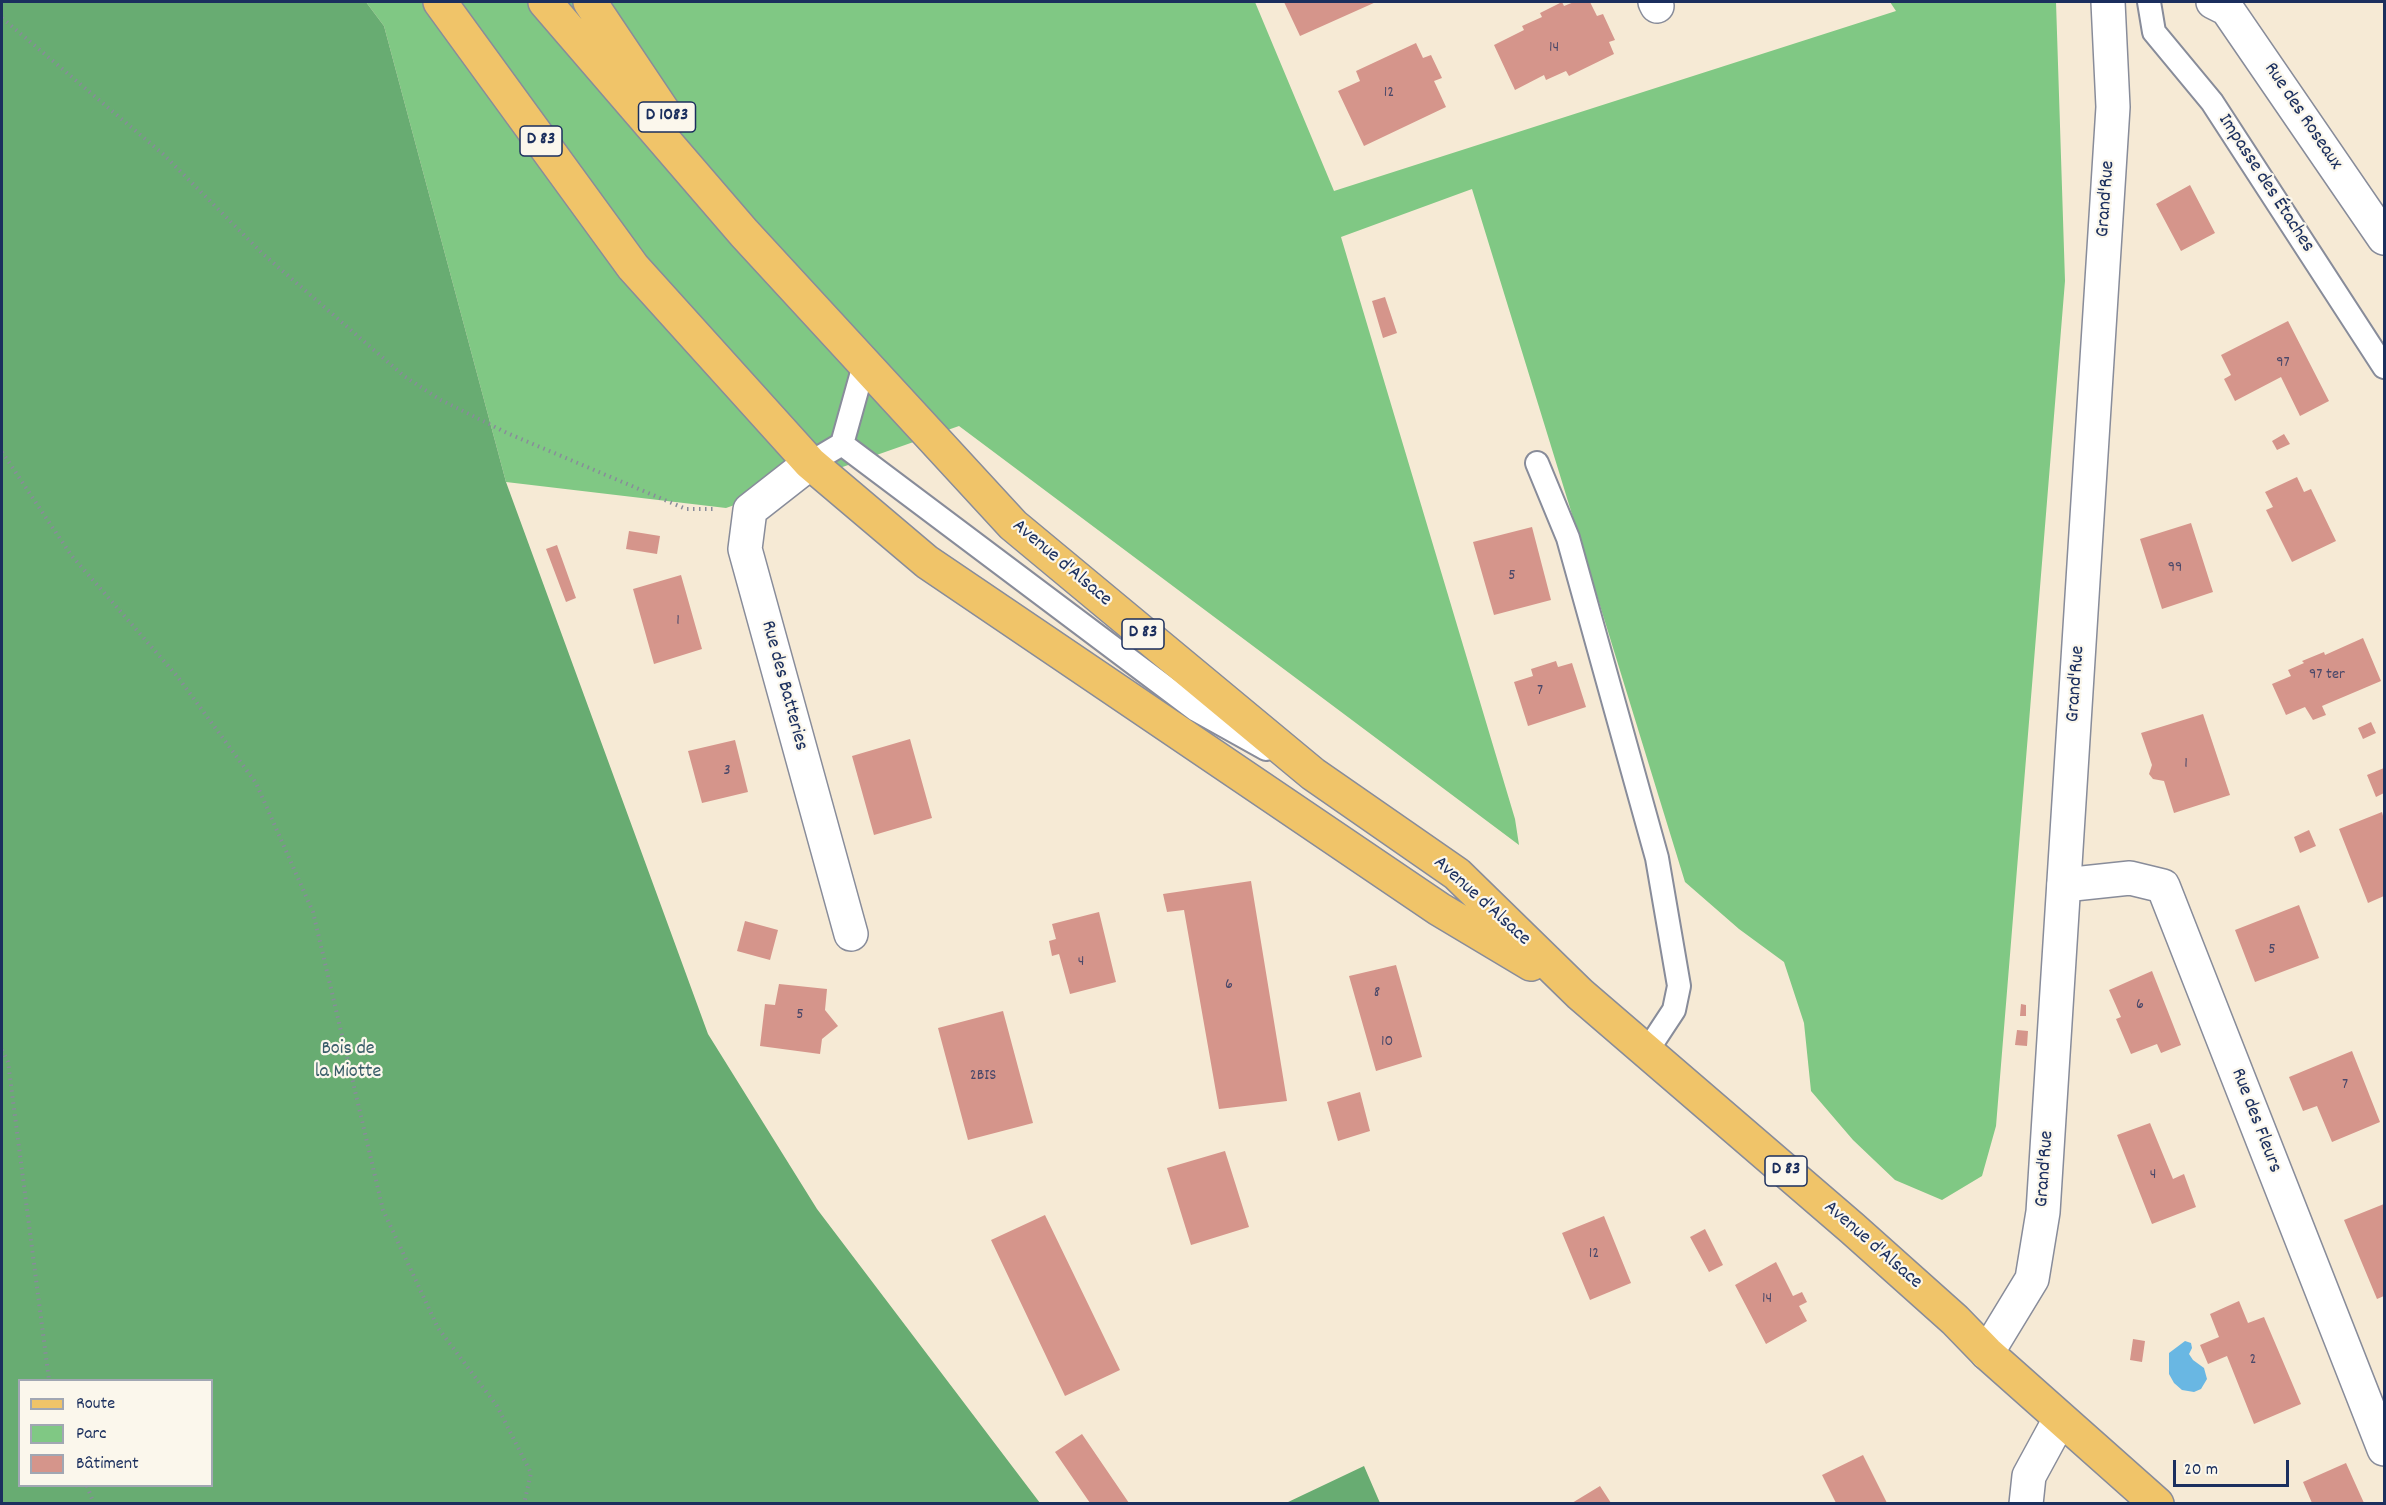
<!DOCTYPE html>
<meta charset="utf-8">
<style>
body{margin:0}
#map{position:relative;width:2386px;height:1505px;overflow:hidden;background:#f6ead5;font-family:Dekko,sans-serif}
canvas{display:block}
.frame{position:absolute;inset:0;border:3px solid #1b2f5e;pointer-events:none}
.legend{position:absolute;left:18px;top:1379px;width:195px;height:108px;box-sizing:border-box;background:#fbf7ec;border:2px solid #a1a7b3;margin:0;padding:8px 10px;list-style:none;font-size:18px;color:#1b2f5e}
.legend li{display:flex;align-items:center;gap:12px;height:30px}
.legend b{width:30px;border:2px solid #a1a7b3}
.scale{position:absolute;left:2173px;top:1460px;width:116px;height:27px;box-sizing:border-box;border:3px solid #1b2f5e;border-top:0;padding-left:8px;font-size:18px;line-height:21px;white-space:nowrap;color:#1b2f5e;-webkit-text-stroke:4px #fbf7ec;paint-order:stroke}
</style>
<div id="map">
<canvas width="2386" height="1505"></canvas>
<div class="frame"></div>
<ul class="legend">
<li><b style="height:8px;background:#f0c469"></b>Route</li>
<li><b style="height:16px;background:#80c884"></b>Parc</li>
<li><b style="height:16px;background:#d5958b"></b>Bâtiment</li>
</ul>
<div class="scale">20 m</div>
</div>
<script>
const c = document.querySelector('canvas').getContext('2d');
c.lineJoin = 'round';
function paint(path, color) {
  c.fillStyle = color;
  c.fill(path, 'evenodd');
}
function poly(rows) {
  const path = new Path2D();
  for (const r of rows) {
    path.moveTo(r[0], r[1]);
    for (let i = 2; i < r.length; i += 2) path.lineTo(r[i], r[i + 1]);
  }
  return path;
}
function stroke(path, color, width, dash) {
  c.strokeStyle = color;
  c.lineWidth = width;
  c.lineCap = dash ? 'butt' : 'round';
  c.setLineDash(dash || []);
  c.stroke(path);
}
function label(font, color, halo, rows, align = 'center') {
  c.font = font + ' Dekko,sans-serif';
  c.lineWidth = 4.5;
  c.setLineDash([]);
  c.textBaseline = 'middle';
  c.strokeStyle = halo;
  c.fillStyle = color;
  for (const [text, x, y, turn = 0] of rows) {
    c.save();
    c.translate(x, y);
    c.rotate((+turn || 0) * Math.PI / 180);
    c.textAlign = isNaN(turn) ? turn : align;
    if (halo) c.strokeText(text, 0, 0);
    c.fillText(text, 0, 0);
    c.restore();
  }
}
const green = poly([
 [366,2,1255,2,1334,191,1896,11,1890,2,2056,2,2065,281,1996,1126,1982,1176,1942,1200,1895,1180,1853,1140,1811,1091,1804,1023,1784,962,1739,929,1685,882,1472,189,1341,237,1515,819,1519,845,959,426,726,508,506,482,384,26]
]);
const forest = poly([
 [2,2,366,2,384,26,506,482,708,1034,817,1209,1040,1503,2,1503],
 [20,1380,212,1380,212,1486,20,1486],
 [1364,1466,1380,1503,1286,1503]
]);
const water = poly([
 [2185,1341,2191,1343,2192,1348,2189,1354,2193,1360,2204,1368,2207,1379,2201,1389,2194,1392,2182,1390,2174,1383,2169,1374,2169,1353]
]);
const building = poly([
 [1284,2,1376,2,1300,36],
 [1562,2,1564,6,1574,2,1590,2,1597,16,1603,14,1615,40,1609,42,1614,54,1569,76,1566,71,1546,80,1544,75,1515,90,1494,45,1524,30,1522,26,1542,17,1540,13],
 [1416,43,1423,58,1431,55,1442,78,1434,81,1446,107,1364,146,1338,91,1360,81,1356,71],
 [2190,185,2215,233,2181,251,2156,204],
 [1385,297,1397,333,1383,338,1372,301],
 [2288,321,2329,401,2300,416,2281,377,2235,401,2224,379,2231,375,2221,355],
 [2284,434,2290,444,2277,450,2272,441],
 [2297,477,2304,492,2311,489,2336,541,2292,562,2266,510,2273,507,2265,492],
 [2191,523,2213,592,2162,609,2140,539],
 [1532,527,1551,600,1494,615,1473,542],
 [629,531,660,536,657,554,626,549],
 [557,545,576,598,566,602,546,549],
 [681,575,702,649,654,664,633,589],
 [2363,638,2381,681,2322,706,2326,715,2313,720,2305,707,2286,715,2272,684,2291,676,2288,670,2304,663,2302,661,2324,652,2325,655],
 [1556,661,1558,667,1572,663,1586,707,1528,726,1514,682,1533,676,1531,669],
 [2203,714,2230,795,2174,813,2164,781,2153,779,2149,774,2152,765,2141,733],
 [2371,722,2376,733,2363,739,2358,728],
 [910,739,932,818,874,835,852,756],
 [735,740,748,792,702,803,688,751],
 [2384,768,2384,793,2376,797,2367,775],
 [2382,812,2384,820,2384,896,2368,903,2339,829],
 [2309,830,2316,846,2300,853,2294,837],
 [1251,881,1287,1101,1219,1109,1184,910,1167,912,1163,894],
 [2299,905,2319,958,2255,982,2235,930],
 [1099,912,1116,982,1070,994,1059,954,1052,956,1049,941,1056,939,1052,924],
 [745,921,778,930,770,960,737,951],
 [1396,965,1422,1057,1376,1071,1349,976],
 [2152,971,2181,1045,2161,1053,2157,1044,2131,1054,2116,1019,2121,1017,2109,990],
 [779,984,827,989,825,1010,838,1026,822,1039,820,1054,760,1046,765,1004,775,1005],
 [2021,1004,2026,1005,2026,1016,2020,1016],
 [1003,1011,1033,1123,968,1140,938,1028],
 [2017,1030,2028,1031,2027,1046,2015,1045],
 [2352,1051,2380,1122,2332,1142,2317,1106,2303,1111,2289,1077],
 [1360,1092,1370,1131,1338,1141,1327,1102],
 [2150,1123,2173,1179,2184,1174,2196,1207,2152,1224,2117,1135],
 [1225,1151,1249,1227,1191,1245,1167,1168],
 [2384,1204,2384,1296,2377,1299,2344,1220],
 [1045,1215,1120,1370,1065,1396,991,1240],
 [1604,1216,1631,1283,1590,1300,1562,1233],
 [1705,1229,1723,1265,1709,1272,1690,1237],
 [1776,1262,1793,1296,1802,1292,1807,1302,1799,1306,1807,1321,1766,1344,1735,1285],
 [2239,1301,2248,1323,2264,1317,2301,1404,2254,1424,2227,1356,2208,1364,2200,1345,2219,1337,2210,1314],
 [2133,1339,2145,1341,2142,1362,2130,1360],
 [1082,1434,1129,1503,1090,1503,1055,1452],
 [1863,1455,1887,1503,1836,1503,1822,1475],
 [2346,1463,2364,1503,2312,1503,2303,1482],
 [1600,1486,1611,1503,1572,1503]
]);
const path = poly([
 [2,18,163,154,263,254,404,376,439,399,507,433,686,509,714,509],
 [2,452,71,555,177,676,256,783,313,912,383,1210,438,1328,497,1406,531,1473,524,1504],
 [2,1050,8,1062,49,1380],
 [87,1486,94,1504]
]);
const service = poly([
 [2149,2,2154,32,2212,102,2384,367],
 [842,444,1196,710,1266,749],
 [810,463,842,444,864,365],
 [1537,463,1568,538,1657,858,1679,986,1674,1010,1647,1051]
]);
const minor = poly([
 [1655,2,1657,6],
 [2213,2,2227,9,2384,238],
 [810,463,750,510,745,549,851,934],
 [2064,885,2130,878,2163,886,2384,1449],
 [2026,1504,2029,1476,2060,1419]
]);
const tertiary = poly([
 [1987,1353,2032,1279,2043,1212,2113,107,2108,2]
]);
const primary = poly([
 [440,2,633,267,810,463,927,562,1439,909,1531,964],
 [545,2,744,233,1013,525,1313,774,1457,874,1580,994,1852,1228,1955,1320,1987,1353,2157,1504],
 [590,2,665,114]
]);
const numberNames = [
 ["14",1554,49],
 ["12",1389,94],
 ["97",2283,364],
 ["99",2175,569],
 ["5",1512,577],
 ["1",678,622],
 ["97 ter",2327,676],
 ["7",1540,692],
 ["1",2186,765],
 ["3",727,772],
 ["5",2272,951],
 ["4",1081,963],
 ["6",1229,986],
 ["8",1377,994],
 ["6",2140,1006],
 ["5",800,1016],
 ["10",1387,1043],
 ["2BIS",983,1077],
 ["7",2345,1086],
 ["4",2153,1176],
 ["12",1594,1255],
 ["14",1767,1300],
 ["2",2253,1361]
];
const shields = [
 [667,117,57],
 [541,141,42],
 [1143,634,42],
 [1786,1171,42]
];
const shieldNames = [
 ["D 1083",667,117],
 ["D 83",541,141],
 ["D 83",1143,634],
 ["D 83",1786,1171]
];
const streetNames = [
 ["Rue des Roseaux",2302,117,56],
 ["Impasse des Étaches",2265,184,57],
 ["Grand'Rue",2107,199,-86],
 ["Avenue d'Alsace",1061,564,40],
 ["Grand'Rue",2077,684,-86],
 ["Rue des Batteries",783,686,75],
 ["Avenue d'Alsace",1481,902,42],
 ["Rue des Fleurs",2255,1121,69],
 ["Grand'Rue",2046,1169,-86],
 ["Avenue d'Alsace",1872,1246,41]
];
const parkNames = [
 ["Bois de",348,1050],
 ["la Miotte",348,1073]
];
paint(green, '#80c884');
paint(forest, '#68ac72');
paint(water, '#69b7e3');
paint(building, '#d5958b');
stroke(service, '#888c9a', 26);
stroke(minor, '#888c9a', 36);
stroke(tertiary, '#888c9a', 36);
stroke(primary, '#888c9a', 36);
stroke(path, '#888c9a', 4, [1.5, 4.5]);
stroke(service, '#fff', 22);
stroke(minor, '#fff', 33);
stroke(tertiary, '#fff', 33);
stroke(primary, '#f0c469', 33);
label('16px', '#4a4869', null, numberNames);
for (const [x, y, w] of shields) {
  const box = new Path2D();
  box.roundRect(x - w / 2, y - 15, w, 30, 4.5);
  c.fillStyle = '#fbf7ec';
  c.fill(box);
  stroke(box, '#1b2f5e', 1.5);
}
label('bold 18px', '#1b2f5e', null, shieldNames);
label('20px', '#1b2f5e', '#fbf7ec', streetNames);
label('20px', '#395d69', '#fbf7ec', parkNames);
</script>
